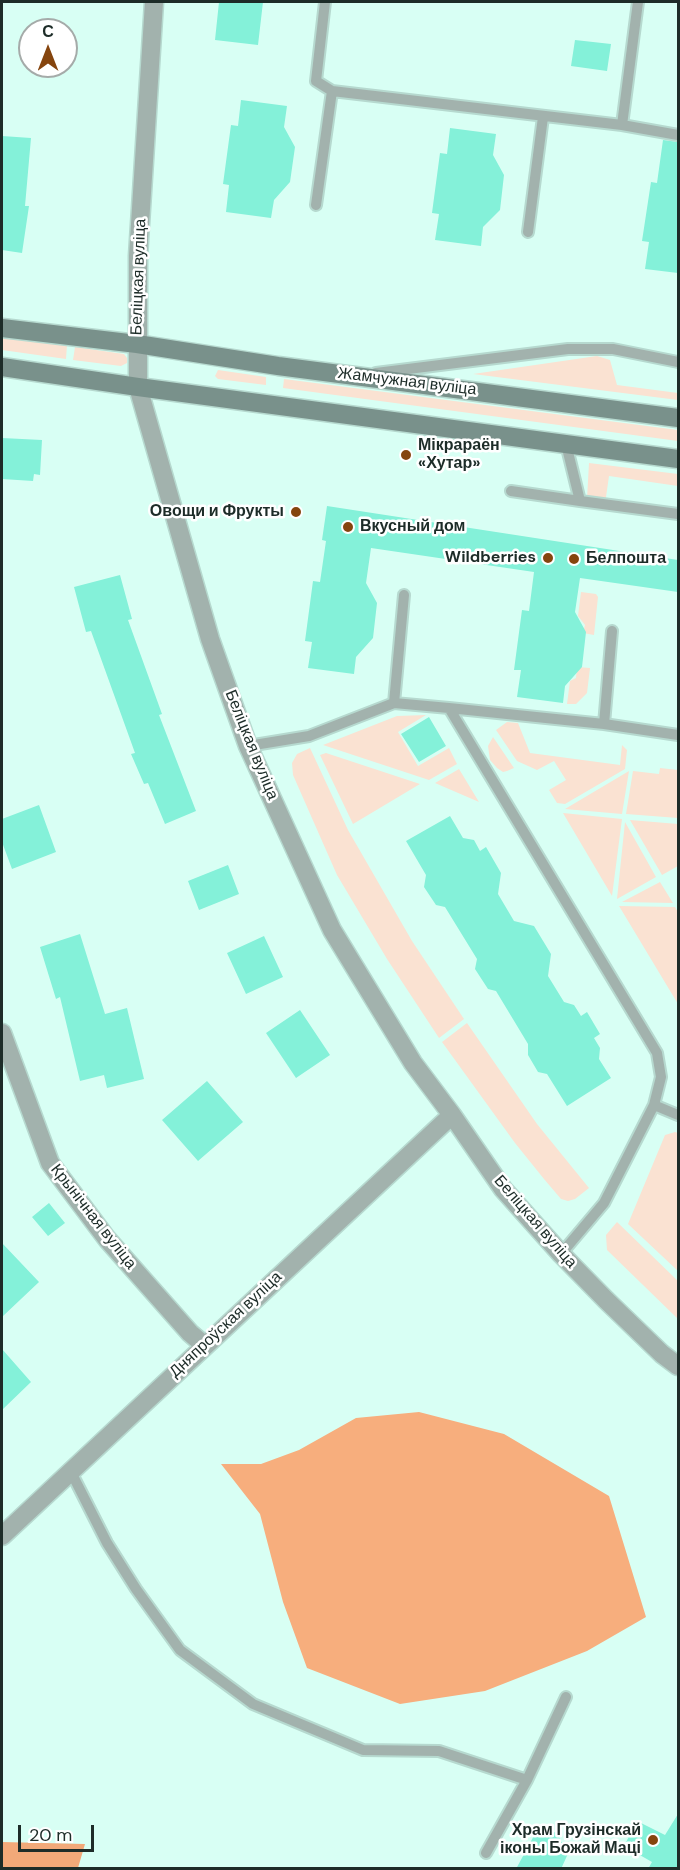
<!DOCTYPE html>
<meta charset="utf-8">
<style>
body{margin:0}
#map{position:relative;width:680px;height:1870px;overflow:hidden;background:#d8fff4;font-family:"DM Sans",sans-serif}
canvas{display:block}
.frame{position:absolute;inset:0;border:3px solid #1d2c28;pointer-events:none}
.north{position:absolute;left:18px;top:18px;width:60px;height:60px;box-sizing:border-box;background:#fff;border:2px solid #a5aba9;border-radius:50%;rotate:0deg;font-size:16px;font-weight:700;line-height:24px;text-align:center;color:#1d2c28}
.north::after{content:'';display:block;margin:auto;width:21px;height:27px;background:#85450e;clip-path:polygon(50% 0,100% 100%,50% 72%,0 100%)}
.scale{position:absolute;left:18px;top:1825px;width:76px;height:27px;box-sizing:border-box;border:3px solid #1d2c28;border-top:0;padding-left:8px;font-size:18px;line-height:21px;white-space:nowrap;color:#1d2c28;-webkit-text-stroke:4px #fff;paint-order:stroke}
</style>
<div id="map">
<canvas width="680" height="1870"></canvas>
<div class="frame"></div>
<div class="north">С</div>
<div class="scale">20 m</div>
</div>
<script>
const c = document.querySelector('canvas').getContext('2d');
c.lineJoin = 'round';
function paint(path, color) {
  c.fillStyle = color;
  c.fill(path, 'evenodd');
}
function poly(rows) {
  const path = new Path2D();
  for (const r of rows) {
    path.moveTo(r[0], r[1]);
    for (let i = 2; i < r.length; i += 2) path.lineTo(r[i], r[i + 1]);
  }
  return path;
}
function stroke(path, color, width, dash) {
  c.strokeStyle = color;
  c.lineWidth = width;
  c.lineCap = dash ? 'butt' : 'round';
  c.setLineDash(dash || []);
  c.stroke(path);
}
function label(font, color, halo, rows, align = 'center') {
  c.font = font + ' "DM Sans",sans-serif';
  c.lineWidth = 5;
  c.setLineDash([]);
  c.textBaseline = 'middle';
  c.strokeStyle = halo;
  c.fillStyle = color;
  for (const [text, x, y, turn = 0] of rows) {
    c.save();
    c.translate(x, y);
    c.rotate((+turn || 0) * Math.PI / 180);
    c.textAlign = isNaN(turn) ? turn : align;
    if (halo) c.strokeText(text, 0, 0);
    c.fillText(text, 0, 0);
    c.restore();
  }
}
const green = poly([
 [2,336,67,345,66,359,2,350],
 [75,347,124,354,127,358,127,363,121,366,73,360],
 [597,356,610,360,617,385,678,393,678,400,473,374],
 [218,370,266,377,266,385,218,379,215,376],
 [284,379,678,430,678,441,283,388],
 [589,463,678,474,678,486,609,476,605,504,587,499],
 [581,592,596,594,598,597,594,635,583,633,585,625,578,616],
 [577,667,590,668,587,693,576,704,567,704,570,681,576,678],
 [426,715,398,732,418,766,449,748,457,764,429,780,323,745,397,716],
 [507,722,518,723,530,753,620,765,622,745,627,750,625,769,565,804,557,803,549,790,566,780,554,761,537,770,517,761,496,730],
 [493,737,514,768,507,771,503,772,497,768,490,760,488,746],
 [310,748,348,830,412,941,464,1019,439,1038,387,959,337,875,293,775,292,763,297,754],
 [326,753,420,784,353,824,320,755],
 [660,768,678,770,678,818,626,814,633,771,659,774],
 [459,769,479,802,435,783],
 [629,771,622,814,565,809],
 [563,813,622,819,612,896],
 [630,820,678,824,678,866,662,875],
 [625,822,656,877,617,899],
 [660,882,673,903,622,902],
 [619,906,675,907,678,912,678,1004],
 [467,1023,537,1124,589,1188,575,1199,568,1201,561,1199,544,1179,515,1143,442,1042],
 [675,1132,678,1133,678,1271,628,1224,665,1135],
 [617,1222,678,1281,678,1319,607,1250,606,1235]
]);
const forest = poly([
 [2,1842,85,1844,78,1868,2,1868]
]);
const water = poly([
 [419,1412,504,1434,609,1496,646,1617,587,1651,485,1691,400,1704,307,1668,283,1602,260,1514,221,1464,261,1464,299,1450,356,1418]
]);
const building = poly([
 [219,2,263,2,258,45,215,40],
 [575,40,611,44,607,71,571,66],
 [241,100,287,106,284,127,295,147,290,182,274,200,271,218,226,212,229,185,223,184,231,125,238,126],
 [450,128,496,134,493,155,504,175,500,210,483,227,481,246,435,240,439,214,432,213,440,153,447,154],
 [2,136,31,138,25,206,29,206,22,253,2,250],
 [663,140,678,142,678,273,645,269,649,242,642,241,651,182,657,183],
 [2,438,42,440,40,475,34,474,33,481,2,479],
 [327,506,678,560,678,592,580,578,575,612,586,632,582,667,565,686,563,703,517,697,521,670,514,670,522,610,529,611,534,572,371,548,366,583,377,603,373,638,356,657,354,674,308,668,312,642,305,641,313,581,320,582,326,541,322,540],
 [120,575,132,619,128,620,162,714,159,715,196,811,165,824,148,783,144,784,131,754,135,753,91,631,86,632,74,587],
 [429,717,446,746,419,762,401,734],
 [39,805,56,852,12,869,2,842,2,819],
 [450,816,463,838,474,840,480,851,486,847,501,873,498,894,514,921,534,926,551,954,548,976,564,1002,574,1005,581,1016,587,1012,600,1034,594,1038,600,1048,599,1059,611,1078,567,1106,547,1074,538,1072,528,1055,528,1044,496,991,488,989,475,969,477,959,445,907,436,905,424,887,426,875,406,841],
 [228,865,239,894,199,910,188,881],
 [80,934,105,1014,127,1008,144,1079,107,1088,104,1075,80,1081,60,997,56,999,40,947],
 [264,936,283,977,246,994,227,953],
 [300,1010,330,1055,296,1078,266,1033],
 [207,1081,243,1122,198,1161,162,1120],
 [49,1203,65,1223,48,1236,32,1217],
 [2,1243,39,1282,2,1317],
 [2,1349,31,1382,2,1410],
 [678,1814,678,1869,648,1869,652,1862,624,1846,637,1821,665,1835],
 [537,1830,549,1835,559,1830,560,1841,571,1847,561,1869,516,1869]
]);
const lane = poly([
 [325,2,316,81,332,91,622,125,638,2],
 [622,125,678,135],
 [316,205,332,91],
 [528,232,543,117],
 [376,373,568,349,613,349,678,362],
 [566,444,580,501,678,514],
 [511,491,580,501],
 [394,703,404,595],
 [604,724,612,631],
 [248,746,309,736,394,703,449,708],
 [654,1105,678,1115],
 [561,1254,604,1203,654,1105,661,1077,657,1053,449,708,604,724,678,735],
 [70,1470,107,1543,136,1589,180,1650,253,1704,363,1750,439,1751,527,1780],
 [486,1853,527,1780,566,1697]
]);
const street = poly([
 [154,2,138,256,138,387,210,639,248,746,332,930,413,1063,452,1115,503,1189,561,1254,606,1300,662,1354,678,1366],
 [2,1033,50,1163,107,1239,190,1333,204,1345],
 [2,1536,452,1115]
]);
const secondary = poly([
 [2,328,137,344,278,366,678,418],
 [2,367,138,387,678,459]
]);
const markers = [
 [406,455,6,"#85450e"],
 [296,512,6,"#85450e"],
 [348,527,6,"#85450e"],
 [548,558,6,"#85450e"],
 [574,559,6,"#85450e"],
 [653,1840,6,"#85450e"]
];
const streetNames = [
 ["Беліцкая вуліца",139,277,-88],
 ["Жамчужная вуліца",407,382,7],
 ["Беліцкая вуліца",251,745,68],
 ["Крынічная вуліца",93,1217,52],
 ["Беліцкая вуліца",535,1222,49],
 ["Дняпроўская вуліца",226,1325,-43]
];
const poiNames = [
 ["Мікрараён",418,446],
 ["«Хутар»",418,464],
 ["Овощи и Фрукты",284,512,"right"],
 ["Вкусный дом",360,527],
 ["Wildberries",536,558,"right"],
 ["Белпошта",586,559],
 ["Храм Грузінскай",641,1831,"right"],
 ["іконы Божай Маці",641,1849,"right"]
];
paint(green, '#fae2d2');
paint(forest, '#f2a979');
paint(water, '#f7ae7d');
paint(building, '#84f1d9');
stroke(lane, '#b6d9cf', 14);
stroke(street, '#b6d9cf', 21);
stroke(secondary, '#b6d9cf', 21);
stroke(lane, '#a2b2ad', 10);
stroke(street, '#a2b2ad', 18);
stroke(secondary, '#79918b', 18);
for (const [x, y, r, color] of markers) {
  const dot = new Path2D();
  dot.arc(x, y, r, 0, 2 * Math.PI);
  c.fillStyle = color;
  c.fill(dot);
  stroke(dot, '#fff', 2);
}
label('16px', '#1d2c28', '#fff', streetNames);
label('bold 16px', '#1d2c28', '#fff', poiNames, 'left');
</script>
